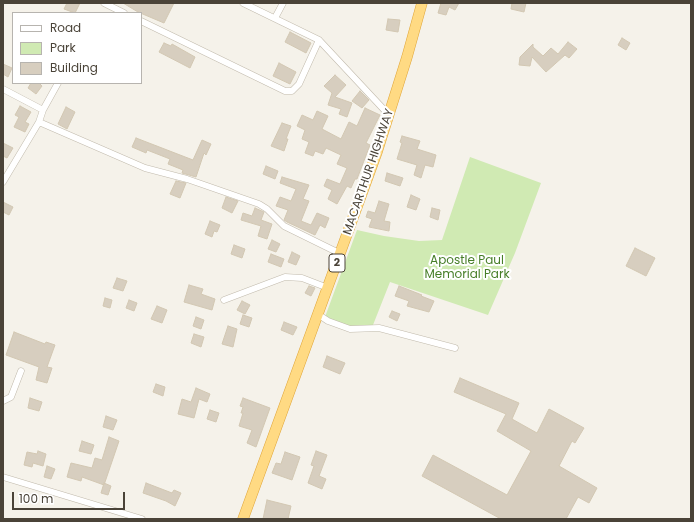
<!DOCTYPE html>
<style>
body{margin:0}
#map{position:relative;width:694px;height:522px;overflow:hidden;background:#f5f2ea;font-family:Poppins,sans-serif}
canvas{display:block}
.frame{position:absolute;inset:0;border:4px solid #4a4338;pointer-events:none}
.legend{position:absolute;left:12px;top:12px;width:130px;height:72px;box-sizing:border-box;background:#fff;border:1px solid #b7b4af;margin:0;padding:5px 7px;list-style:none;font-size:12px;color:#4a4338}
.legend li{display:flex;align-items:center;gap:8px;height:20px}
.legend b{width:20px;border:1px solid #b7b4af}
.scale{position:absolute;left:12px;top:492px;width:113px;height:18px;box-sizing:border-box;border:2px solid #4a4338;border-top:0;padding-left:5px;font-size:12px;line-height:14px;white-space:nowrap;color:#4a4338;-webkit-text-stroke:3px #fff;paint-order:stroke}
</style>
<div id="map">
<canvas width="694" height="522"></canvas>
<div class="frame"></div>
<ul class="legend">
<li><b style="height:5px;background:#fff"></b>Road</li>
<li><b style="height:11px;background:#d0eab3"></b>Park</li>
<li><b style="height:11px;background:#d7cebf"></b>Building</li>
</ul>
<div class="scale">100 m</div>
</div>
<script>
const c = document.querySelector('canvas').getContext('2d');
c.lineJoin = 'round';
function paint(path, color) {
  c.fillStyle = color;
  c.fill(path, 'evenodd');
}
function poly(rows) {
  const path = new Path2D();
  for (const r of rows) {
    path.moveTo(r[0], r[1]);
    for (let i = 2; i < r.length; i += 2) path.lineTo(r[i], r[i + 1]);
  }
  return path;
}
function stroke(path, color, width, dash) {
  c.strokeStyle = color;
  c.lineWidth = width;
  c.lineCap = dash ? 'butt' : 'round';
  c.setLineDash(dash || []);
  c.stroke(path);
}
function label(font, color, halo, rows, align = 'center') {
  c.font = font + ' Poppins,sans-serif';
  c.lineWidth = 4;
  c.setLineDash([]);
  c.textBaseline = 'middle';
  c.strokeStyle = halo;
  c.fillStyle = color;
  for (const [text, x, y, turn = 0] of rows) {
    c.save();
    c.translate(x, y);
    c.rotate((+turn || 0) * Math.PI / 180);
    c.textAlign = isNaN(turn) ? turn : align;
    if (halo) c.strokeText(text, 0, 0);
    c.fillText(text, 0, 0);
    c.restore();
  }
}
const green = poly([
 [470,157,541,183,515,253,488,315,390,282,373,325,351,327,325,317,357,230,384,236,419,241,442,240]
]);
const building = poly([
 [67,3,80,3,75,13,64,9,67,3],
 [123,3,174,3,164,23,138,12,123,3],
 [441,3,459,3,455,10,449,7,446,15,438,13,441,3],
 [512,3,526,3,524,12,511,9,512,3],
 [388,19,400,20,398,32,386,30,388,19],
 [290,32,311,43,306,53,285,42,290,32],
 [622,38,630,43,626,50,618,45,622,38],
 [568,42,577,49,569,58,565,55,546,72,532,57,530,66,519,65,520,57,533,44,533,47,543,56,551,48,558,54,568,42],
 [164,43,171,46,172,44,195,57,190,68,159,52,164,43],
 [279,63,296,72,290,84,273,76,279,63],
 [3,64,12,68,8,77,3,74,3,64],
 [335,75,346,85,335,97,352,103,347,117,339,114,341,109,328,105,332,93,324,86,335,75],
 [31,83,39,83,42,86,36,94,28,88,31,83],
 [360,91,369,100,362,108,352,101,360,91],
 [20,106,31,112,25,122,29,124,25,132,14,127,19,117,15,115,20,106],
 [66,107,75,112,67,129,58,124,66,107],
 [365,108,380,115,366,143,370,145,357,179,355,179,351,188,347,186,337,204,328,199,332,190,324,186,327,179,340,184,347,168,337,164,341,155,326,148,323,154,315,151,313,156,305,153,309,142,302,139,305,130,297,126,302,115,313,120,317,111,328,116,322,129,341,139,349,122,357,126,365,108],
 [282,123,291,126,286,139,288,139,284,151,271,146,282,123],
 [402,136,420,141,417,149,436,155,433,167,425,165,421,178,414,175,417,165,397,159,402,143,400,142,402,136],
 [136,138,193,160,202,140,211,144,206,155,204,153,196,177,182,173,183,170,168,164,170,159,147,150,146,153,132,147,136,138],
 [3,143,13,148,7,158,3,156,3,143],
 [266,166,278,171,275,179,263,174,266,166],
 [387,173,403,178,400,186,385,181,387,173],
 [282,177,309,185,303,199,309,201,301,221,311,225,317,213,329,218,325,228,320,225,315,235,287,222,284,220,288,210,276,206,280,197,291,201,296,189,280,183,282,177],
 [176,181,186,183,180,198,170,194,176,181],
 [411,195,420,199,416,210,407,207,411,195],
 [226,197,238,201,232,213,222,208,226,197],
 [379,201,389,204,384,221,390,222,389,231,369,227,372,219,366,217,368,211,375,213,379,201],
 [3,202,13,207,9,215,3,212,3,202],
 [255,208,264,212,261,220,272,224,267,239,258,236,261,226,241,220,243,213,252,216,255,208],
 [432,208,440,210,438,220,430,217,432,208],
 [210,221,220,225,217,232,214,231,212,237,205,234,210,221],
 [272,240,280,244,276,252,268,249,272,240],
 [234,245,245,249,242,258,231,254,234,245],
 [635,248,655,258,646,276,626,266,635,248],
 [292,252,300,256,296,265,288,262,292,252],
 [271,254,284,259,281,267,268,262,271,254],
 [117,278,127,281,123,291,113,288,117,278],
 [189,285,203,289,201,294,215,299,212,310,184,302,189,285],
 [309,286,315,288,311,296,305,293,309,286],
 [399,286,422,295,421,296,434,301,429,312,407,306,409,301,395,296,399,286],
 [105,298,112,300,110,308,103,306,105,298],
 [129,300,137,303,134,311,126,308,129,300],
 [242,301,250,305,245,314,237,310,242,301],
 [157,306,167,310,162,323,151,319,157,306],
 [392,311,400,314,397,321,389,317,392,311],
 [243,315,252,318,249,327,240,324,243,315],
 [196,317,204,320,201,329,193,326,196,317],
 [284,322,297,327,293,335,281,330,284,322],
 [228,326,237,329,233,347,222,344,228,326],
 [14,332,45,344,46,342,55,345,47,367,52,368,47,383,36,380,39,367,6,355,14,332],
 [194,334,204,337,201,347,191,343,194,334],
 [327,356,345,363,340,374,323,367,327,356],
 [460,378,519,403,512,419,537,433,549,409,584,428,575,443,572,441,559,466,597,488,589,503,578,497,566,519,501,519,422,476,433,455,507,495,531,451,497,431,506,414,454,392,460,378],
 [156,384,165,387,163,396,153,392,156,384],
 [196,388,210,394,207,402,199,399,194,418,178,414,182,399,191,402,196,388],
 [30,398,42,402,39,411,28,408,30,398],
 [243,398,270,408,256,447,247,443,252,430,239,426,243,413,241,413,243,407,240,406,243,398],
 [210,410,219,413,216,422,207,419,210,410],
 [106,416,117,420,113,430,103,427,106,416],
 [109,437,119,441,104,485,82,477,81,481,67,477,71,463,92,468,95,458,102,460,109,437],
 [82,441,94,445,91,454,79,451,82,441],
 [38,451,46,454,43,466,33,463,32,467,24,465,27,452,37,454,38,451],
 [316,451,327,455,319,476,326,479,322,489,308,483,314,466,311,465,316,451],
 [285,452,300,457,292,480,272,473,276,463,281,464,285,452],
 [47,466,55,469,51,479,44,477,47,466],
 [104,483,111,486,108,495,101,493,104,483],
 [146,483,172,493,174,490,181,493,175,506,166,501,143,493,146,483],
 [267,500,291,506,288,519,263,519,267,500]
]);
const minor = poly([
 [104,3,124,13],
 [243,3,319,40,389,115],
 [275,18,283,3],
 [141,21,285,91,292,91,299,84,319,40],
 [3,89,43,110,39,122,145,168,187,179,259,204,267,209,284,226,341,254],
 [43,110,58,83],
 [3,182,39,122],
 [224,300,285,277,302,278,328,288],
 [319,315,328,321,350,329,379,328,455,348],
 [3,401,11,397,21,371],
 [3,477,142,519]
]);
const trunk = poly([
 [243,519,377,152,407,57,422,3]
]);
const shields = [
 [337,263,16]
];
const shieldNames = [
 ["2",337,263]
];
const streetNames = [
 ["MACARTHUR HIGHWAY",369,172,-71]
];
const parkNames = [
 ["Apostle Paul",467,261],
 ["Memorial Park",467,275]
];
paint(green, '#d0eab3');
paint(building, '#d7cebf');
stroke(building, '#d2c7b2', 1);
stroke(minor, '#c1baac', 7);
stroke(trunk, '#e0a639', 11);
stroke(minor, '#fff', 6);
stroke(trunk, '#ffda83', 10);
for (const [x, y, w] of shields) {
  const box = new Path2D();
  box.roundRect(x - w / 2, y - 9, w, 18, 3);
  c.fillStyle = '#fff';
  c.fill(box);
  stroke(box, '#4a4338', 1);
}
label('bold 11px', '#4a4338', null, shieldNames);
label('12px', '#4a4338', '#fff', streetNames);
label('12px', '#477e29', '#fff', parkNames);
</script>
